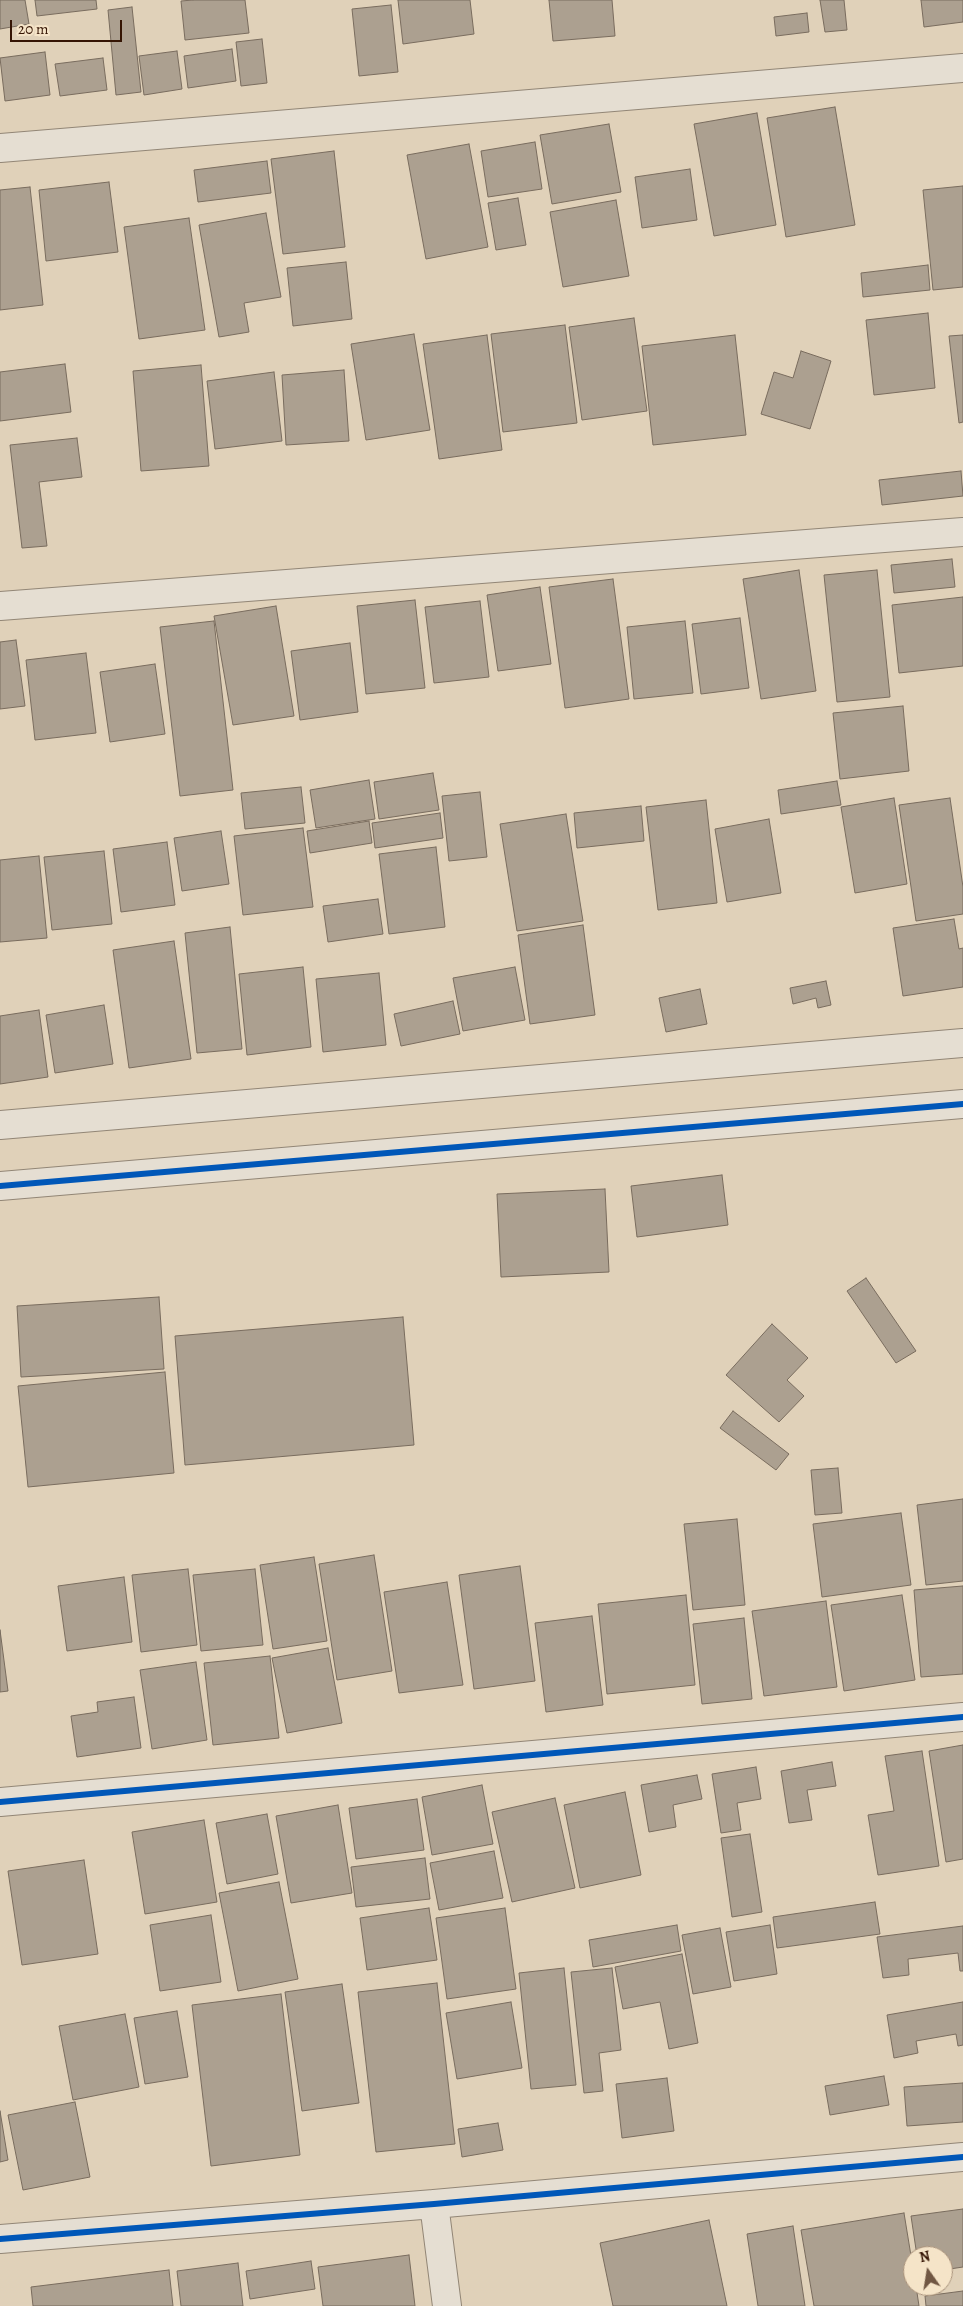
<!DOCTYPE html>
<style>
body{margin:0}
#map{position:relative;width:963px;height:2306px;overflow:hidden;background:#e0d1b9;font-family:Alegreya,serif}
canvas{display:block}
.north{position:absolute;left:903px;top:2246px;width:50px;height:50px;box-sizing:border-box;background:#f5e4c8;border:1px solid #a8917a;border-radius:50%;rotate:347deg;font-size:14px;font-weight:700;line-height:20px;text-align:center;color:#351504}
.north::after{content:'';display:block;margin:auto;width:18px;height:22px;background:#715743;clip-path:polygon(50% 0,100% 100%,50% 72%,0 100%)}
.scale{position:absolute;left:10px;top:20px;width:112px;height:22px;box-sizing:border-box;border:2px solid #351504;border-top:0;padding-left:6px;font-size:15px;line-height:18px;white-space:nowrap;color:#351504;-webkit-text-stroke:4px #f5e4c8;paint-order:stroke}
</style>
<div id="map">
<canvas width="963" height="2306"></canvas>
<div class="north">N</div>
<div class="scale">20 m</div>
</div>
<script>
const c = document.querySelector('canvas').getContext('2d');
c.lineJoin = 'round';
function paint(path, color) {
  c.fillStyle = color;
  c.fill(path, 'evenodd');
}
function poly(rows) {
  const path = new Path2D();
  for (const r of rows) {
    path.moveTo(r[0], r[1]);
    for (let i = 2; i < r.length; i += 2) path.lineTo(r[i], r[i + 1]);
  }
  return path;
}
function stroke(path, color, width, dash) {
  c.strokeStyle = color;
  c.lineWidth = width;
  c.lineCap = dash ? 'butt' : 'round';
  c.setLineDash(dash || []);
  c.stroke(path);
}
const building = poly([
 [0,0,25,0,29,24,0,29,0,0],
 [35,0,96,0,97,9,37,16,35,0],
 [193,0,245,0,249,33,185,40,181,1,193,0],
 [398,0,470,0,474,34,403,44,398,0],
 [549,0,612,0,615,36,553,41,549,0],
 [820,0,844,0,847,30,825,32,820,0],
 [921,0,963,0,963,22,924,27,921,0],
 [391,5,398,72,359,76,352,9,391,5],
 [132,7,141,92,116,95,108,10,132,7],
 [807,13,809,32,776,36,774,17,807,13],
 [262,39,267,83,241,86,236,42,262,39],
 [232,49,236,81,188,88,184,56,232,49],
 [177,51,182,89,144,95,139,56,177,51],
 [45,52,50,95,5,101,0,58,45,52],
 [103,58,107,90,60,96,55,64,103,58],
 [835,107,855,225,786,237,767,118,835,107],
 [757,113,776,225,714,236,694,124,757,113],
 [609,124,621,192,552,204,540,135,609,124],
 [535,142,542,189,488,197,481,151,535,142],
 [469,144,488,247,426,259,407,155,469,144],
 [334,151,345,247,283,254,271,159,334,151],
 [267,161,271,193,198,202,194,170,267,161],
 [690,169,697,220,642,228,635,177,690,169],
 [109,182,118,252,46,261,39,190,109,182],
 [963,186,963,287,933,290,923,190,963,186],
 [30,187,43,305,0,310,0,190,30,187],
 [518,198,526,245,496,250,488,203,518,198],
 [616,200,629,276,563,287,550,212,616,200],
 [266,213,281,297,244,303,249,332,219,337,199,225,266,213],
 [189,218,205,330,139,339,124,227,189,218],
 [346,262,352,319,293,326,287,268,346,262],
 [928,265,930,290,863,297,861,273,928,265],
 [928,313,935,388,874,395,866,320,928,313],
 [634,318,647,411,582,420,569,327,634,318],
 [565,325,577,423,503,432,491,334,565,325],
 [414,334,430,430,366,440,351,344,414,334],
 [487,335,502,450,439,459,423,344,487,335],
 [735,335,746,435,653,445,642,346,735,335],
 [963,335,963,422,959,423,949,336,963,335],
 [801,351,831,361,810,429,761,414,774,372,793,378,801,351],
 [65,364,71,412,0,421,0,372,65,364],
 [201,365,209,466,141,471,133,371,201,365],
 [344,370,349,441,286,445,282,375,344,370],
 [274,372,282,441,215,449,207,381,274,372],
 [77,438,82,477,39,482,47,546,22,548,10,445,77,438],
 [961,471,963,496,882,505,879,480,961,471],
 [952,559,955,587,894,593,891,565,952,559],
 [799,570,816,691,761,699,743,579,799,570],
 [877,570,890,697,837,702,824,575,877,570],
 [613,579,629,699,565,708,549,587,613,579],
 [540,587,551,664,498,671,487,595,540,587],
 [963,597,963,666,899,673,892,605,963,597],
 [415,600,425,688,366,694,357,606,415,600],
 [480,601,489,677,434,683,425,607,480,601],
 [276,606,294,716,233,725,214,616,276,606],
 [740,618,749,688,701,694,692,624,740,618],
 [214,621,233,790,180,796,160,627,214,621],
 [685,621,693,693,634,699,627,627,685,621],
 [16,640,25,706,0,709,0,642,16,640],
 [350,643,358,712,300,720,291,651,350,643],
 [86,653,96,733,35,740,26,660,86,653],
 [155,664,165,734,110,742,100,672,155,664],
 [903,706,909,771,840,779,833,713,903,706],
 [433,773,439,810,379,819,374,782,433,773],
 [369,780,375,819,316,828,310,790,369,780],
 [837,781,841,805,781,814,778,790,837,781],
 [301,787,305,823,245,829,241,793,301,787],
 [480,792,487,857,449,861,442,796,480,792],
 [894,798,907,884,855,893,841,807,894,798],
 [950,798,963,887,963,914,916,921,899,805,950,798],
 [706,800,717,903,658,910,646,807,706,800],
 [641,806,644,841,577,848,574,813,641,806],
 [440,813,443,838,375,848,372,823,440,813],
 [566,814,583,921,517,931,500,824,566,814],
 [769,819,781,893,727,902,715,829,769,819],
 [369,821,372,843,310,853,307,831,369,821],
 [303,828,313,907,243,915,234,836,303,828],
 [221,831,229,884,182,891,174,838,221,831],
 [167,842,175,905,121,912,113,849,167,842],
 [436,847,445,927,389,934,379,854,436,847],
 [104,851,112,924,52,930,44,857,104,851],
 [39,856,47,938,0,942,0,860,39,856],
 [378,899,383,934,328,942,323,906,378,899],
 [954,919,959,949,963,948,963,987,903,996,893,928,954,919],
 [583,925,595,1015,530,1024,518,935,583,925],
 [230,927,242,1049,197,1053,185,933,230,927],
 [174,941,191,1059,129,1068,113,950,174,941],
 [303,967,311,1047,247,1055,239,974,303,967],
 [515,967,525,1020,463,1031,453,978,515,967],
 [379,973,386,1045,323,1052,316,979,379,973],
 [826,981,831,1005,818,1008,816,998,793,1004,790,988,826,981],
 [700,989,707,1024,666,1032,659,998,700,989],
 [453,1001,460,1034,401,1046,394,1014,453,1001],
 [104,1005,113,1064,55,1073,46,1015,104,1005],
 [39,1010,48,1077,0,1084,0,1016,39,1010],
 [722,1175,728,1225,637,1237,631,1186,722,1175],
 [605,1189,609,1272,501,1277,497,1194,605,1189],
 [866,1278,916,1351,896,1363,847,1291,866,1278],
 [159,1297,164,1369,21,1377,17,1306,159,1297],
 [403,1317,414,1445,185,1465,175,1336,403,1317],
 [772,1324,808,1358,787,1380,804,1396,779,1422,726,1375,772,1324],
 [165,1372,174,1473,28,1487,18,1386,165,1372],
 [733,1411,789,1454,776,1470,720,1428,733,1411],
 [838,1468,842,1513,815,1515,811,1470,838,1468],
 [963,1499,963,1581,926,1585,917,1505,963,1499],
 [901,1513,911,1585,822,1597,813,1524,901,1513],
 [737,1519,745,1605,693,1610,684,1524,737,1519],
 [374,1555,392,1671,337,1680,319,1564,374,1555],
 [314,1557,327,1641,273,1649,260,1565,314,1557],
 [520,1566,535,1681,474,1689,459,1575,520,1566],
 [188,1569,197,1645,141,1652,132,1575,188,1569],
 [255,1569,263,1645,201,1651,193,1575,255,1569],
 [124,1577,132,1642,67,1651,58,1586,124,1577],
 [447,1582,463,1685,399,1693,384,1592,447,1582],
 [963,1586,963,1674,921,1677,914,1590,963,1586],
 [686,1595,695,1685,607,1694,598,1604,686,1595],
 [902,1595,915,1680,844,1691,831,1605,902,1595],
 [826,1601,837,1687,764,1696,752,1611,826,1601],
 [592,1616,603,1705,546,1712,535,1623,592,1616],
 [744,1618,752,1699,702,1704,693,1624,744,1618],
 [0,1630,8,1691,0,1692,0,1630],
 [328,1648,342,1723,287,1733,272,1658,328,1648],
 [270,1656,279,1738,213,1745,204,1663,270,1656],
 [196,1662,207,1740,152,1749,140,1670,196,1662],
 [134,1697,141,1748,77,1757,71,1716,98,1712,97,1702,134,1697],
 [963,1745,963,1859,946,1862,929,1751,963,1745],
 [922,1751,939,1866,878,1875,868,1815,894,1811,885,1756,922,1751],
 [832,1762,836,1786,807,1790,812,1820,789,1823,781,1771,832,1762],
 [756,1767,761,1799,737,1803,741,1830,721,1833,712,1774,756,1767],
 [697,1775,702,1799,673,1805,676,1827,649,1832,641,1785,697,1775],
 [482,1785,493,1844,432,1855,422,1797,482,1785],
 [625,1792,641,1875,580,1888,564,1805,625,1792],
 [555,1798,575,1888,512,1902,492,1812,555,1798],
 [417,1799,424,1850,356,1859,349,1808,417,1799],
 [338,1805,352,1893,291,1903,276,1816,338,1805],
 [267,1814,278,1874,227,1884,216,1823,267,1814],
 [204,1820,217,1902,145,1914,132,1832,204,1820],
 [750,1834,762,1912,732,1917,721,1838,750,1834],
 [494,1851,503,1898,439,1910,430,1863,494,1851],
 [425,1858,430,1899,356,1907,351,1867,425,1858],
 [84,1860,98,1954,22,1965,8,1871,84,1860],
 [279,1882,298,1979,238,1991,219,1893,279,1882],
 [875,1902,880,1934,777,1948,773,1917,875,1902],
 [429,1908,437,1960,367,1970,360,1918,429,1908],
 [505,1908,516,1989,447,1999,436,1918,505,1908],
 [211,1915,221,1982,160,1991,150,1925,211,1915],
 [677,1925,681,1951,593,1967,589,1940,677,1925],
 [770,1925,777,1974,734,1981,726,1932,770,1925],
 [963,1926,963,1971,960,1971,958,1953,908,1959,909,1975,883,1978,877,1937,963,1926],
 [720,1928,731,1987,693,1994,682,1935,720,1928],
 [682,1954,698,2043,669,2049,660,2002,623,2009,615,1967,682,1954],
 [564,1968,576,2085,531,2089,519,1973,564,1968],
 [612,1968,621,2050,599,2053,603,2091,584,2093,571,1972,612,1968],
 [437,1983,455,2144,376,2152,358,1992,437,1983],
 [342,1984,359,2103,302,2111,285,1992,342,1984],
 [281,1994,300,2155,211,2166,192,2005,281,1994],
 [511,2002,522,2068,457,2079,446,2013,511,2002],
 [963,2002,963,2045,958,2046,956,2034,916,2041,918,2053,894,2058,887,2015,963,2002],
 [177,2011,188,2077,145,2084,134,2018,177,2011],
 [125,2014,139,2087,73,2100,59,2026,125,2014],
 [884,2076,889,2105,830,2115,825,2086,884,2076],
 [667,2078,674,2131,622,2138,616,2084,667,2078],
 [963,2083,963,2122,907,2126,904,2087,963,2083],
 [75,2102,90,2177,23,2190,8,2115,75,2102],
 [0,2111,8,2160,0,2162,0,2111],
 [498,2123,503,2150,462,2157,458,2129,498,2123],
 [963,2209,963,2267,943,2270,943,2256,917,2256,911,2216,963,2209],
 [904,2213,913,2268,913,2286,916,2286,919,2306,814,2306,801,2230,904,2213],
 [709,2220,727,2306,613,2306,600,2243,709,2220],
 [793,2226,805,2306,758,2306,747,2234,793,2226],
 [409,2255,415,2306,323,2306,318,2267,409,2255],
 [311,2261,315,2289,250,2299,246,2271,311,2261],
 [238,2263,243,2306,181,2306,177,2271,238,2263],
 [169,2270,173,2306,33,2306,31,2287,169,2270],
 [963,2291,963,2306,926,2306,925,2296,963,2291]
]);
const minor = poly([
 [0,148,963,68],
 [0,606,963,532],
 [0,1125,963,1043],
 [0,1186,963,1104],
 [0,1802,963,1717],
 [434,2204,447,2306],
 [0,2239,434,2204,963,2157]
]);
const cycleway = poly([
 [0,1186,963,1104],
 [0,1802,963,1717],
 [0,2239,434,2204,963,2157]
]);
paint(building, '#aca090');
stroke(building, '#796c5e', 1);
stroke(minor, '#928676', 30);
stroke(minor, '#e5ded2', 28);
stroke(cycleway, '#0057b8', 6);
</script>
